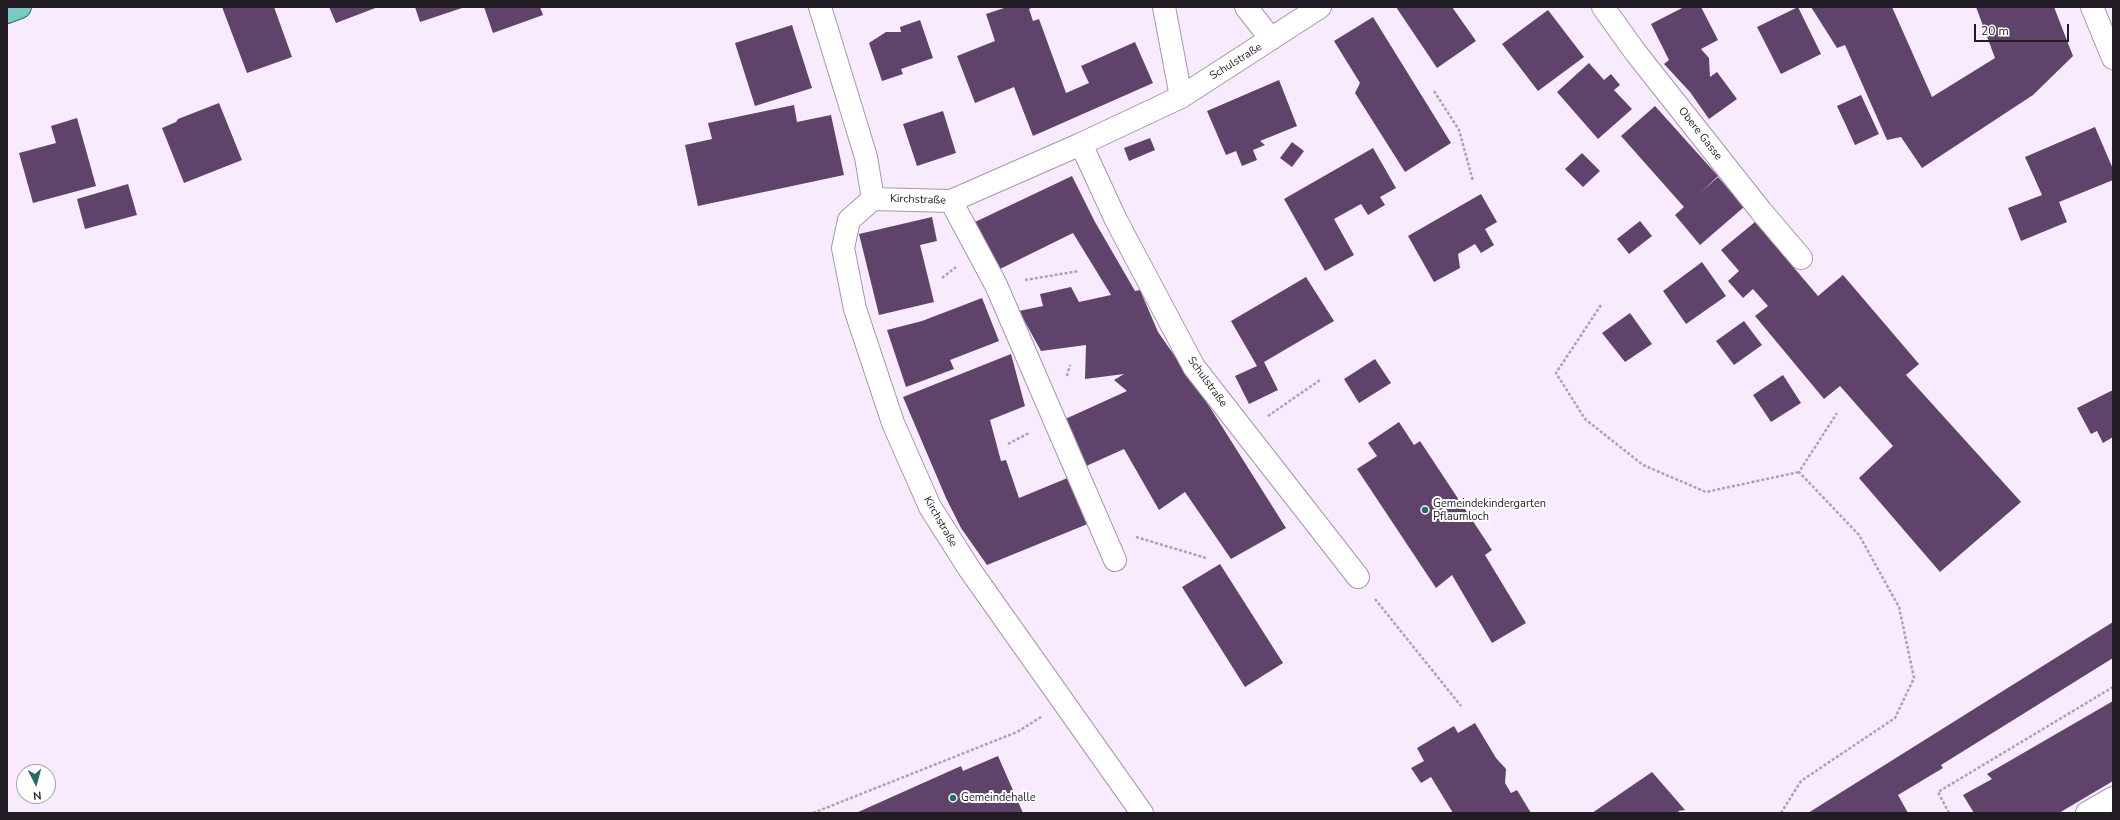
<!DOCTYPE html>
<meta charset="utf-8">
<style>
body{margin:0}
#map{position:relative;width:2120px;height:820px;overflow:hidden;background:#f8ebfd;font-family:"Nunito Sans",sans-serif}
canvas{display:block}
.frame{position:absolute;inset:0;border:8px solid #221c24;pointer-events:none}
.north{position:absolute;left:16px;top:764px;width:40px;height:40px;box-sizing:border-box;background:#fefefe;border:1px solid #a6a4a7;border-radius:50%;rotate:174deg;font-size:11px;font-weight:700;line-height:16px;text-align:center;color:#221c24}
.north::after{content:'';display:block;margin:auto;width:14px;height:18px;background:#256d64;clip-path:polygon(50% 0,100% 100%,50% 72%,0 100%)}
.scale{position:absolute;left:1974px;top:24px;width:95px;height:18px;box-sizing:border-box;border:2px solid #221c24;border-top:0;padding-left:5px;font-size:12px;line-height:14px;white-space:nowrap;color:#221c24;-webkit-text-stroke:3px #fefefe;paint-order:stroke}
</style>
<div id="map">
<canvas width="2120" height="820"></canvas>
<div class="frame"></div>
<div class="north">N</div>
<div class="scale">20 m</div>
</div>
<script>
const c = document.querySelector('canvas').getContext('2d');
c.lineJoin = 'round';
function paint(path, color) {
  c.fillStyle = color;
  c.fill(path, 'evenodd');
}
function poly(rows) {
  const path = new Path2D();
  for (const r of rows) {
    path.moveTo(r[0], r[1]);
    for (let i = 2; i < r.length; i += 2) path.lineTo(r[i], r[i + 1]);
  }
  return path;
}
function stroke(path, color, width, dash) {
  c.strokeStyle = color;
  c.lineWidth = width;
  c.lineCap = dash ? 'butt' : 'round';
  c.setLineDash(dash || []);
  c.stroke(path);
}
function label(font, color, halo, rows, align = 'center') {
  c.font = font + ' "Nunito Sans",sans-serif';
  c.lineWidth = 4;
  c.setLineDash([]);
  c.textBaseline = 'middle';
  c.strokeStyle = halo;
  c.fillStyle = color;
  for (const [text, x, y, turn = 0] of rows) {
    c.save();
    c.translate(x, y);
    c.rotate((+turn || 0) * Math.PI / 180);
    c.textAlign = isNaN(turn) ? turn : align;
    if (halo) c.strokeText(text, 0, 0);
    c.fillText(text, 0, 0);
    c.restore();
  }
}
const building = poly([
 [222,7,274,7,292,57,247,73],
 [329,7,378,7,336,23],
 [415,7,465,7,420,22],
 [484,7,540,7,543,15,493,33],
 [1007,7,1033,7,1029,9,1033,21,1039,19,1066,93,1089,83,1081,66,1135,42,1153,83,1033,136,1014,87,975,103,957,56,995,41,986,14],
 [1396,7,1452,7,1476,41,1437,68],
 [1684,7,1701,7,1718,40,1701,49,1709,58,1710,77,1717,72,1737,99,1709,119,1690,92,1664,64,1669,60,1651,24],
 [1798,7,1821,54,1781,74,1757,27],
 [1811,7,1892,7,1932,97,1995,58,1976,7,2054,7,2073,56,2033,95,1922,168,1901,137,1887,140,1845,45,1837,48],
 [1548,10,1584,57,1538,91,1502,44],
 [1373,17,1451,143,1405,172,1355,93,1360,83,1334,41],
 [920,20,933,58,901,69,903,74,882,81,869,43,886,32,901,32,900,27],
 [792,25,812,88,755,106,735,43],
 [1589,63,1604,80,1611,74,1620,85,1614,90,1632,109,1598,139,1557,92],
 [1279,80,1297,126,1260,141,1265,145,1253,150,1257,160,1242,166,1236,151,1226,155,1207,111],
 [1861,95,1879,134,1855,145,1837,106],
 [219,103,242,160,184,183,162,128,176,122,178,119],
 [794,105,797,122,831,115,844,175,698,206,685,145,712,139,708,123],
 [1655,106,1718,176,1700,193,1718,177,1744,207,1700,245,1675,215,1684,207,1621,136],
 [943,111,956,153,917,166,903,124],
 [77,118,96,186,33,203,19,153,56,143,51,126],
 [2095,127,2113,169,2113,180,2059,202,2067,222,2021,241,2008,208,2042,195,2025,157],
 [1150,138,1155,150,1129,161,1124,148],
 [1292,142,1304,151,1292,167,1280,158],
 [1373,148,1396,188,1380,197,1385,205,1368,215,1361,204,1334,219,1354,255,1325,271,1284,199],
 [1582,153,1600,171,1583,187,1565,169],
 [1072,176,1095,222,1135,291,1140,290,1158,332,1204,398,1286,528,1231,559,1185,492,1159,510,1124,449,1084,467,1063,420,1127,391,1114,380,1124,374,1085,379,1086,345,1041,351,1019,311,1043,306,1040,294,1071,287,1079,302,1111,295,1073,233,998,270,975,222],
 [128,184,137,215,85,229,77,199],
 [1481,194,1497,222,1485,229,1494,245,1481,253,1475,244,1458,254,1460,268,1434,282,1408,236],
 [932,217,937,241,920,245,934,302,879,315,859,234],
 [1640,221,1652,236,1629,254,1617,239],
 [1755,222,1818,296,1843,275,1919,364,1906,375,2021,502,1940,572,1859,478,1893,446,1840,386,1824,399,1755,316,1768,306,1753,289,1743,298,1728,281,1739,271,1721,250],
 [1702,262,1726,296,1686,324,1663,291],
 [1306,277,1334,321,1264,362,1278,390,1249,404,1235,376,1257,366,1231,321],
 [982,298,999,341,950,360,954,369,906,387,887,330,922,321],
 [1630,313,1652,344,1625,362,1602,333],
 [1744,321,1762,345,1734,365,1716,341],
 [1011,354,1025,406,990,420,1001,461,1006,460,1019,498,1070,477,1090,523,987,565,961,528,946,498,903,397],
 [1375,359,1391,383,1359,403,1344,379],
 [1783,375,1801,403,1771,422,1753,395],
 [2113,390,2113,437,2103,443,2097,431,2091,434,2077,408],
 [1399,422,1414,445,1420,441,1492,550,1485,555,1526,623,1492,643,1452,575,1436,588,1357,469,1377,456,1368,443],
 [1220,564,1283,663,1245,687,1182,587],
 [2113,622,2113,658,1941,765,1943,768,1898,795,1908,813,1808,813],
 [2113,701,2113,781,2059,813,1974,813,1963,795,1992,779,1987,774],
 [1475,723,1496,758,1506,769,1505,783,1511,793,1517,790,1531,813,1453,813,1431,777,1421,783,1411,768,1424,761,1417,748,1454,726,1458,733],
 [998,756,1023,813,856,813,961,766,963,771],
 [1652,772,1685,810,1678,811,1680,813,1592,813]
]);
const path = poly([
 [1434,91,1459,130,1473,181],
 [942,278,956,267],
 [1025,280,1079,271],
 [1601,305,1556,373,1585,419,1643,465,1706,492,1799,472],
 [1067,376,1070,365],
 [1268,416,1320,380],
 [1008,444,1029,433],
 [1136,537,1206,558],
 [1375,599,1461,706],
 [813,813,1017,732,1041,717],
 [1781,813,1801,781,1895,718,1914,678,1899,607,1859,535,1799,472,1837,413],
 [1949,813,1938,792,2113,687]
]);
const minor = poly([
 [820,7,866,157,873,199,951,201,996,285,1115,560],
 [1164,7,1181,97],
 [1246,7,1271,39],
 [1603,7,1636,53,1761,211,1801,258],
 [2092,7,2113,58],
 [1081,144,1116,220,1194,367,1358,577],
 [873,199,849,220,843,248,855,309,893,423,930,507,970,570,1142,813],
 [951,201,1081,144,1181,97,1320,7],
 [2087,813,2113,798]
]);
const major = poly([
 [7,12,20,7]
]);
const markers = [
 [1425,510,4,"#256d64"],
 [953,798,4,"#256d64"]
];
const streetNames = [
 ["Schulstraße",1236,62,-32],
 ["Obere Gasse",1700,134,52],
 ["Kirchstraße",918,200,2],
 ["Schulstraße",1207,382,54],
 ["Kirchstraße",940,522,60]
];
const poiNames = [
 ["Gemeindekindergarten",1433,504],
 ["Pflaumloch",1433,517],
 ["Gemeindehalle",961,798]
];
paint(building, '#60436b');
stroke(minor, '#a697ac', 24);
stroke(major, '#20766f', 24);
stroke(path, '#ada2b1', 2.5, [3, 2]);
stroke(minor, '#fff', 22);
stroke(major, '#79cac1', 22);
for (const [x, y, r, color] of markers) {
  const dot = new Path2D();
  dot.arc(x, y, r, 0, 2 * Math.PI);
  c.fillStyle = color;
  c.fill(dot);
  stroke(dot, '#fefefe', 1.5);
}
label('11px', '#221c24', '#fefefe', streetNames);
label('11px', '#221c24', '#fefefe', poiNames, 'left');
</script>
